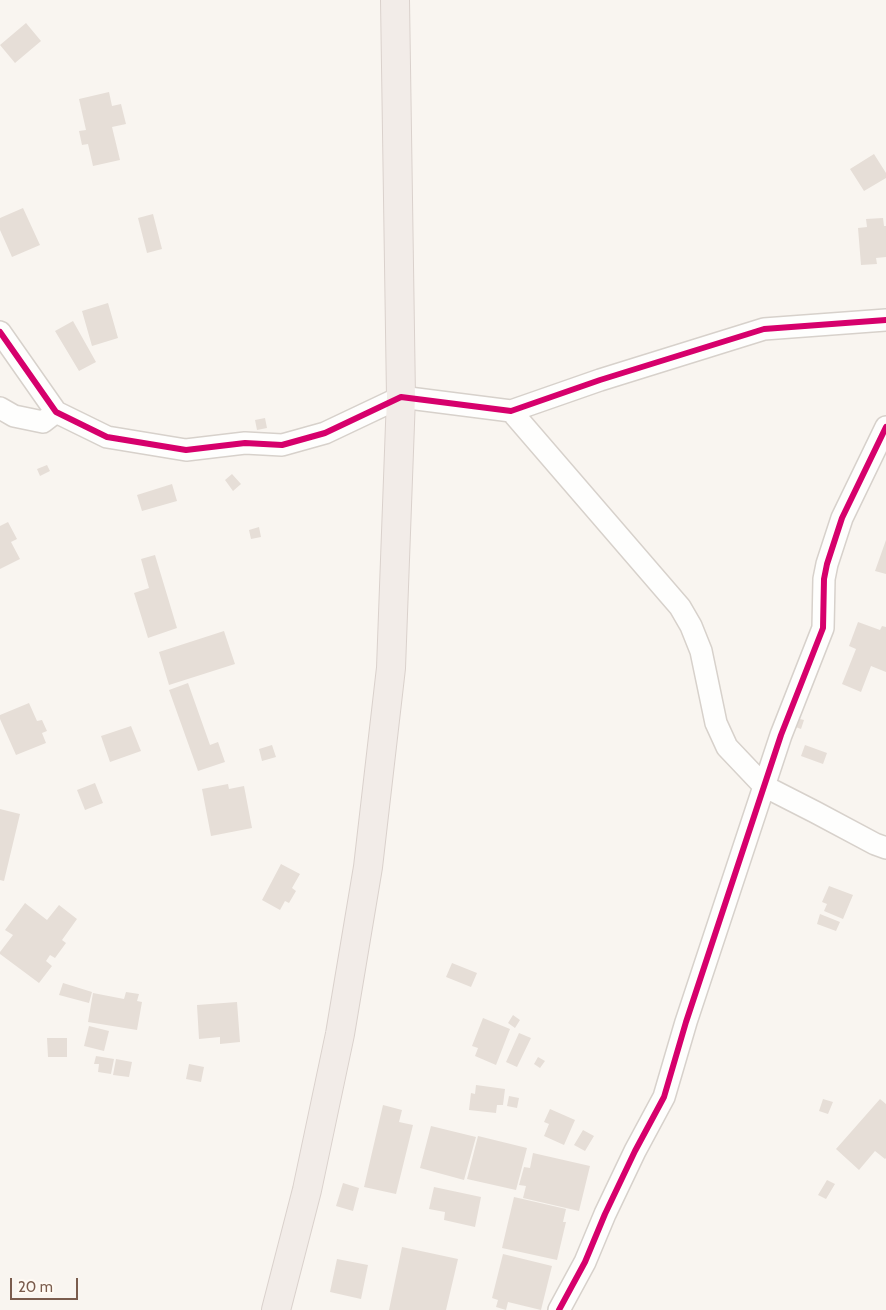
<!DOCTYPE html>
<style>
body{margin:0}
#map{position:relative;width:886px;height:1310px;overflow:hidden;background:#f9f5f0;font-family:Cabin,sans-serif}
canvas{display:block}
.scale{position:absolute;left:10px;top:1278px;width:68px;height:22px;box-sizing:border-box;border:2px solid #7a5c4d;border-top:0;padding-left:6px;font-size:15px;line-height:18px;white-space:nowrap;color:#7a5c4d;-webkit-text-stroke:4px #fffaf3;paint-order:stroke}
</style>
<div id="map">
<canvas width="886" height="1310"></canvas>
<div class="scale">20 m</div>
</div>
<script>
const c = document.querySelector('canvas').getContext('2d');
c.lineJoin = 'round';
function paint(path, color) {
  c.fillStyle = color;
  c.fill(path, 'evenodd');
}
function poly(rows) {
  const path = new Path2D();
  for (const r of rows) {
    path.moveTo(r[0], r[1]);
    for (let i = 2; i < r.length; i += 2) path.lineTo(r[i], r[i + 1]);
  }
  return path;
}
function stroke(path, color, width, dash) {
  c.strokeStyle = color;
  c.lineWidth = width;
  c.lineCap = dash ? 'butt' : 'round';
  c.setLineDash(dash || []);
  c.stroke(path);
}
const building = poly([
 [26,23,41,41,15,63,0,45],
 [109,92,112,106,121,104,126,124,112,127,120,160,93,166,88,144,82,145,79,131,86,130,79,99],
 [874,154,886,173,886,178,864,191,850,169],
 [23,208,40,245,12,257,0,230,0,218],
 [153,214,162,249,147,253,138,218],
 [883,218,884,226,886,226,886,257,876,258,877,264,861,265,858,228,867,227,866,219],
 [108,303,118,338,92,346,82,311],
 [73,321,96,362,79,371,55,331],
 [265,418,267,428,257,430,255,420],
 [47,465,50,471,40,476,37,469],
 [232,474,241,484,233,491,225,480],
 [172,484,177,501,142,511,137,495],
 [8,522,17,539,11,542,20,559,0,569,0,526],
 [259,527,261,537,251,539,249,530],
 [886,540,886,574,875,571],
 [155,555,177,628,148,638,134,593,149,588,141,559],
 [858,622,880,630,882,626,886,627,886,672,871,666,861,692,842,684,856,649,849,646],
 [224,631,235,664,169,685,159,652],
 [188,683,210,745,218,742,225,762,198,771,169,690],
 [29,703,37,721,42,720,47,731,42,733,46,743,16,755,0,719,0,715],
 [796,718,804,720,801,729,793,726],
 [131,726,141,751,110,762,101,736],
 [272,745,276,757,262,761,259,749],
 [805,745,827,753,823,764,801,756],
 [95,783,103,803,85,810,77,790],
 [228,784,229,789,244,786,252,828,211,836,202,789],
 [0,809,20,814,4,881,0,880],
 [281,864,300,874,292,888,296,891,289,903,285,901,280,910,262,900],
 [829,886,853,895,843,919,824,911,827,904,822,902],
 [25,903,47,920,59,905,77,919,62,940,66,943,55,958,50,955,46,961,52,966,39,983,0,954,0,952,13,935,5,930],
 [820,914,840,922,836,931,817,924],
 [452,963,477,973,471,987,446,977],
 [63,983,92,992,89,1003,59,995],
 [126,992,139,994,137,1001,142,1002,137,1030,88,1022,93,993,124,999],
 [237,1002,240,1042,220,1044,220,1037,199,1039,197,1005],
 [513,1015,520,1020,515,1028,508,1023],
 [483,1018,510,1029,496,1065,475,1056,478,1048,472,1046],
 [89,1026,109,1031,104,1051,84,1046],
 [519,1033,531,1038,517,1067,506,1062],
 [47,1038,67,1038,67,1057,48,1057],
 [96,1056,114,1059,111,1074,98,1072,99,1064,94,1064],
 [538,1057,545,1061,540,1068,534,1064],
 [116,1059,132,1062,129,1077,113,1075],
 [189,1064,204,1067,201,1082,186,1079],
 [476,1085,505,1089,503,1105,497,1105,496,1113,469,1110,471,1093,475,1094],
 [509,1096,519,1098,517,1108,507,1106],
 [823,1099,833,1102,828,1114,819,1111],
 [880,1099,886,1104,886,1158,885,1159,875,1151,859,1170,836,1149],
 [383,1105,402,1110,399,1122,413,1125,396,1194,364,1187],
 [550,1109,575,1120,564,1145,544,1136,549,1124,544,1122],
 [431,1126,476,1137,464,1180,420,1168],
 [583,1130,594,1136,585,1151,574,1145],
 [478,1136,527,1148,516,1190,467,1179],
 [533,1153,590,1166,579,1211,523,1198,526,1186,519,1185,524,1167,530,1168],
 [827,1180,835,1184,826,1199,818,1195],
 [343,1183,359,1188,353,1211,336,1206],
 [434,1187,481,1197,475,1227,444,1220,445,1212,429,1209],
 [514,1197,566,1209,563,1222,566,1222,557,1260,502,1248],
 [402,1247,458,1259,446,1310,389,1310],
 [503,1254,552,1266,541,1310,508,1302,506,1310,496,1307,498,1300,492,1298],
 [337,1259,368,1265,361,1299,330,1292]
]);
const minor = poly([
 [0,332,56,412,107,437,186,450,245,443,282,445,325,433,401,397,511,411,600,380,764,329,886,320],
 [0,408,14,416,43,422,56,412],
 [511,411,680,607,691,626,701,651,716,723,727,747,764,786,815,812,875,844,886,848],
 [559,1310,585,1262,605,1214,635,1151,664,1097,686,1022,781,735,823,628,824,579,827,564,842,518,886,427]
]);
const trunk = poly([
 [276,1310,307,1190,340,1034,368,867,391,668,401,397,395,0]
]);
const cycleway = poly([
 [0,332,56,412,107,437,186,450,245,443,282,445,325,433,401,397,511,411,600,380,764,329,886,320],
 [559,1310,585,1262,605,1214,635,1151,664,1097,686,1022,781,735,823,628,824,579,827,564,842,518,886,427]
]);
paint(building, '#e6ded7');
stroke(minor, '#d7d1cb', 24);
stroke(trunk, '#dad1cc', 30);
stroke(minor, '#fefefd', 21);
stroke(trunk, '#f2ece8', 28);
stroke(cycleway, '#d6006c', 6);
</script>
